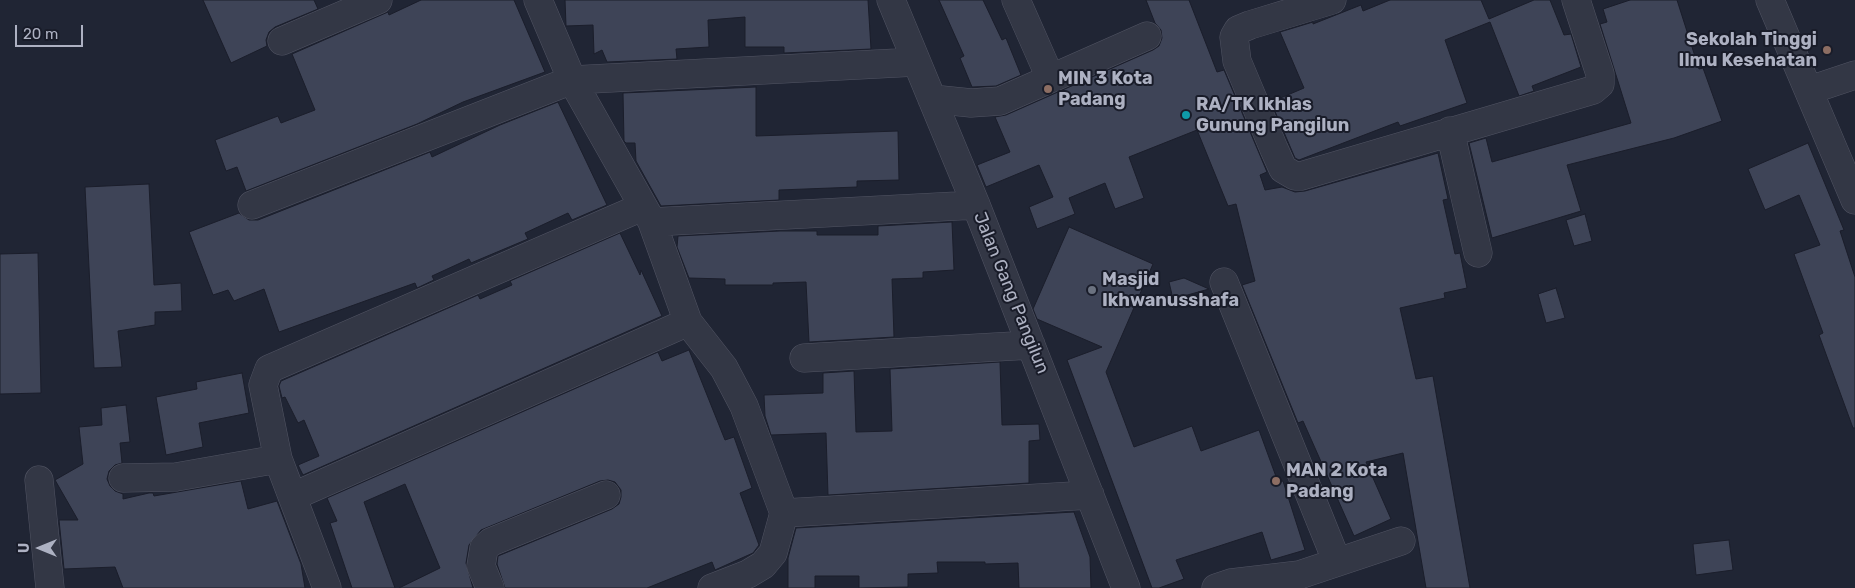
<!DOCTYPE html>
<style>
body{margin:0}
#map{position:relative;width:1855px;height:588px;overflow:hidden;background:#202534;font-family:Rubik,sans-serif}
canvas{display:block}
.north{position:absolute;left:15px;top:523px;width:50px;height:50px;-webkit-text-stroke:4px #191c29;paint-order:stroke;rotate:270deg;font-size:14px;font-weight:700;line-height:20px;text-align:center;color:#adb1c2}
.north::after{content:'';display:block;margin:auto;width:18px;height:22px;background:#adb1c2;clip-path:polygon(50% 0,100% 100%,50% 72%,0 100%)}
.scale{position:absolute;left:15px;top:25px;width:68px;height:22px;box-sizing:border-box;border:2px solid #adb1c2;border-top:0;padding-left:6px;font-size:15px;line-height:18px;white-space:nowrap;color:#adb1c2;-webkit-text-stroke:4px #191c29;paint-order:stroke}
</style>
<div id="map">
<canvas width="1855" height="588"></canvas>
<div class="north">U</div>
<div class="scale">20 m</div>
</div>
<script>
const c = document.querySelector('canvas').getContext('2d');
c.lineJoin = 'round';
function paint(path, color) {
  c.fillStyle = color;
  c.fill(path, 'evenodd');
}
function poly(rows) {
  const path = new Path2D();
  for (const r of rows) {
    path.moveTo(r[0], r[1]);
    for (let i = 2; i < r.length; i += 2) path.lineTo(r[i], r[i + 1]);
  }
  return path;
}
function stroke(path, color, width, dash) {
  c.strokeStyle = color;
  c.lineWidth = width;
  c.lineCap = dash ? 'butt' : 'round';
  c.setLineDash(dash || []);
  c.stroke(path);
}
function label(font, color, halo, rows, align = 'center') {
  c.font = font + ' Rubik,sans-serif';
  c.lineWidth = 4;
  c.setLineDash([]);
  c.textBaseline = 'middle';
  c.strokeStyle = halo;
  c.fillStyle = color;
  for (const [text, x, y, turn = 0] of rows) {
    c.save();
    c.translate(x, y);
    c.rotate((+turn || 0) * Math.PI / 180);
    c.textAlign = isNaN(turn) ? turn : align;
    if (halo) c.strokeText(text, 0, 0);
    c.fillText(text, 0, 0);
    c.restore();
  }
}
const building = poly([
 [203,0,314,0,318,9,275,27,269,32,266,40,267,46,231,63,203,0],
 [421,0,514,0,545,72,463,102,417,124,246,191,237,167,226,171,215,140,278,116,281,123,315,110,292,54,388,12,389,15,421,0],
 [565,0,868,0,871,49,784,53,784,47,745,47,745,17,708,20,709,47,676,49,677,59,607,62,602,50,594,54,593,25,566,26,565,0],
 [939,0,983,0,1002,40,1006,38,1021,75,996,86,972,87,960,58,964,56,939,0],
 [1146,0,1189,0,1217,72,1224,70,1267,172,1260,175,1265,190,1282,187,1295,192,1305,191,1438,153,1448,199,1443,200,1455,254,1460,253,1467,288,1444,293,1445,298,1400,308,1416,379,1433,376,1470,588,1426,588,1403,453,1366,462,1391,519,1354,536,1303,421,1298,423,1242,285,1255,281,1236,204,1228,206,1197,130,1129,157,1144,198,1115,209,1105,183,1069,198,1075,214,1037,229,1029,207,1053,197,1039,165,986,187,977,165,1010,152,995,117,1006,115,1153,50,1159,46,1162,38,1161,30,1155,23,1146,0],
 [1390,0,1481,0,1489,19,1534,0,1550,0,1564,35,1571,34,1581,67,1532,86,1534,91,1519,96,1490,22,1445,40,1467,103,1400,126,1398,122,1299,160,1295,158,1271,102,1304,88,1280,32,1313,22,1313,24,1361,5,1363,11,1390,0],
 [1630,0,1677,0,1699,69,1703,68,1722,121,1674,138,1567,165,1581,211,1492,238,1469,143,1486,138,1492,162,1631,123,1600,24,1607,22,1603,9,1630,0],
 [756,87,756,136,898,131,899,180,857,181,857,187,779,190,779,200,661,206,636,161,635,143,626,143,624,141,623,93,756,87],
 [558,102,607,205,572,220,568,213,525,233,528,239,471,263,469,259,432,276,434,280,417,288,415,283,279,332,264,289,234,301,228,290,213,295,189,232,239,213,249,220,258,220,430,152,432,157,500,125,558,102],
 [1808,143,1844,230,1840,231,1855,277,1855,428,1853,428,1819,335,1823,333,1794,254,1820,245,1799,195,1765,210,1748,169,1808,143],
 [149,184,154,285,181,283,182,311,155,312,155,325,118,331,122,367,94,368,85,187,149,184],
 [1585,214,1592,241,1574,246,1566,220,1585,214],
 [952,222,954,270,923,272,923,278,892,279,894,337,809,342,806,282,773,283,773,285,725,285,725,279,689,278,677,247,678,236,780,231,817,231,817,235,878,235,878,226,952,222],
 [1069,227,1153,264,1106,372,1134,447,1192,426,1201,451,1259,430,1278,482,1283,481,1305,550,1271,560,1262,532,1176,560,1184,579,1159,588,1152,588,1067,360,1102,347,1037,319,1033,309,1069,227],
 [620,233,640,275,641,270,662,316,303,475,298,465,319,456,304,420,298,423,285,397,282,398,279,386,281,381,478,295,480,299,512,285,510,281,620,233],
 [38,253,41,393,0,394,0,254,38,253],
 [1184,278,1209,289,1173,299,1169,282,1184,278],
 [1556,288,1565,318,1546,323,1538,294,1556,288],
 [689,350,725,440,734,437,752,488,740,493,759,545,753,553,715,570,712,562,647,588,505,588,497,564,498,556,612,509,619,504,621,497,621,490,615,482,608,480,600,481,481,530,469,545,466,563,473,588,399,588,440,568,405,484,364,502,395,588,352,588,330,523,337,521,327,498,658,352,662,361,689,350],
 [1000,362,1002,425,1039,424,1040,440,1029,441,1029,483,828,495,826,433,771,435,765,416,764,395,823,393,823,373,854,371,856,432,892,431,890,369,1000,362],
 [242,373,249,413,199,423,203,447,166,455,156,397,197,389,196,382,242,373],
 [126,405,130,442,120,443,122,463,115,465,109,471,107,479,110,486,115,491,123,494,123,499,149,493,153,493,154,496,241,481,248,509,277,501,301,564,305,588,123,588,115,567,64,569,59,520,78,520,55,480,83,464,79,427,102,425,101,408,126,405],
 [1074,512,1090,557,1091,588,1019,588,1018,563,985,564,985,562,937,562,938,573,908,574,908,587,859,588,859,576,815,576,815,588,788,588,788,558,796,528,1074,512],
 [1729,540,1733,570,1696,575,1693,544,1729,540]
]);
const minor = poly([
 [538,0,572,80,652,222,688,322,724,368,744,406,784,513,773,553,763,565,748,574,712,588],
 [891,0,976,205,1126,588],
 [1016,0,1050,77],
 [1332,0,1250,25,1238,30,1234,37,1237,61,1274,149,1283,169,1295,176,1301,176,1593,90,1600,84,1600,74,1576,0],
 [1770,0,1855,200],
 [282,41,378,0],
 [1810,90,1855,75],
 [932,99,971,103,1000,101,1147,36],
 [1450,131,1478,253],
 [252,205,572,80,916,62],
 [652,222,976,205],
 [1224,282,1337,562],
 [804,358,1031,345],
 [123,478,176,477,278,459],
 [39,480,50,588],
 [294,496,688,322],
 [784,513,1090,495],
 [327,588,278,459,263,385,269,369,642,207],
 [490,588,481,566,484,548,491,542,606,495],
 [1216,588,1231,583,1299,575,1401,541]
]);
const markers = [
 [1827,50,5,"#8d6e63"],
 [1048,89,5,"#8d6e63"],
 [1186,115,5,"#0f9aa8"],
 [1092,290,5,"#6b7280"],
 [1276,481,5,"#8d6e63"]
];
const poiNames = [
 ["Sekolah Tinggi",1817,40,"right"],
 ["Ilmu Kesehatan",1817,61,"right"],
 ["MIN 3 Kota",1058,79],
 ["Padang",1058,100],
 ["RA/TK Ikhlas",1196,105],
 ["Gunung Pangilun",1196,126],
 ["Masjid",1102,280],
 ["Ikhwanusshafa",1102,301],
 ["MAN 2 Kota",1286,471],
 ["Padang",1286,492]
];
const streetNames = [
 ["Jalan Gang Pangilun",1011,293,68]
];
paint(building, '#3e4457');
stroke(building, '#1b1e2b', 1);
stroke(minor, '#515463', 29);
stroke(minor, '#333745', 28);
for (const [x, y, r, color] of markers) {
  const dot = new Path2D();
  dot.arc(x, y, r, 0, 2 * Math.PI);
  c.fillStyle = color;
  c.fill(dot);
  stroke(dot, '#191c29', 2);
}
label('bold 18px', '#adb1c2', '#191c29', poiNames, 'left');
label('18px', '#adb1c2', '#191c29', streetNames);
</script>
